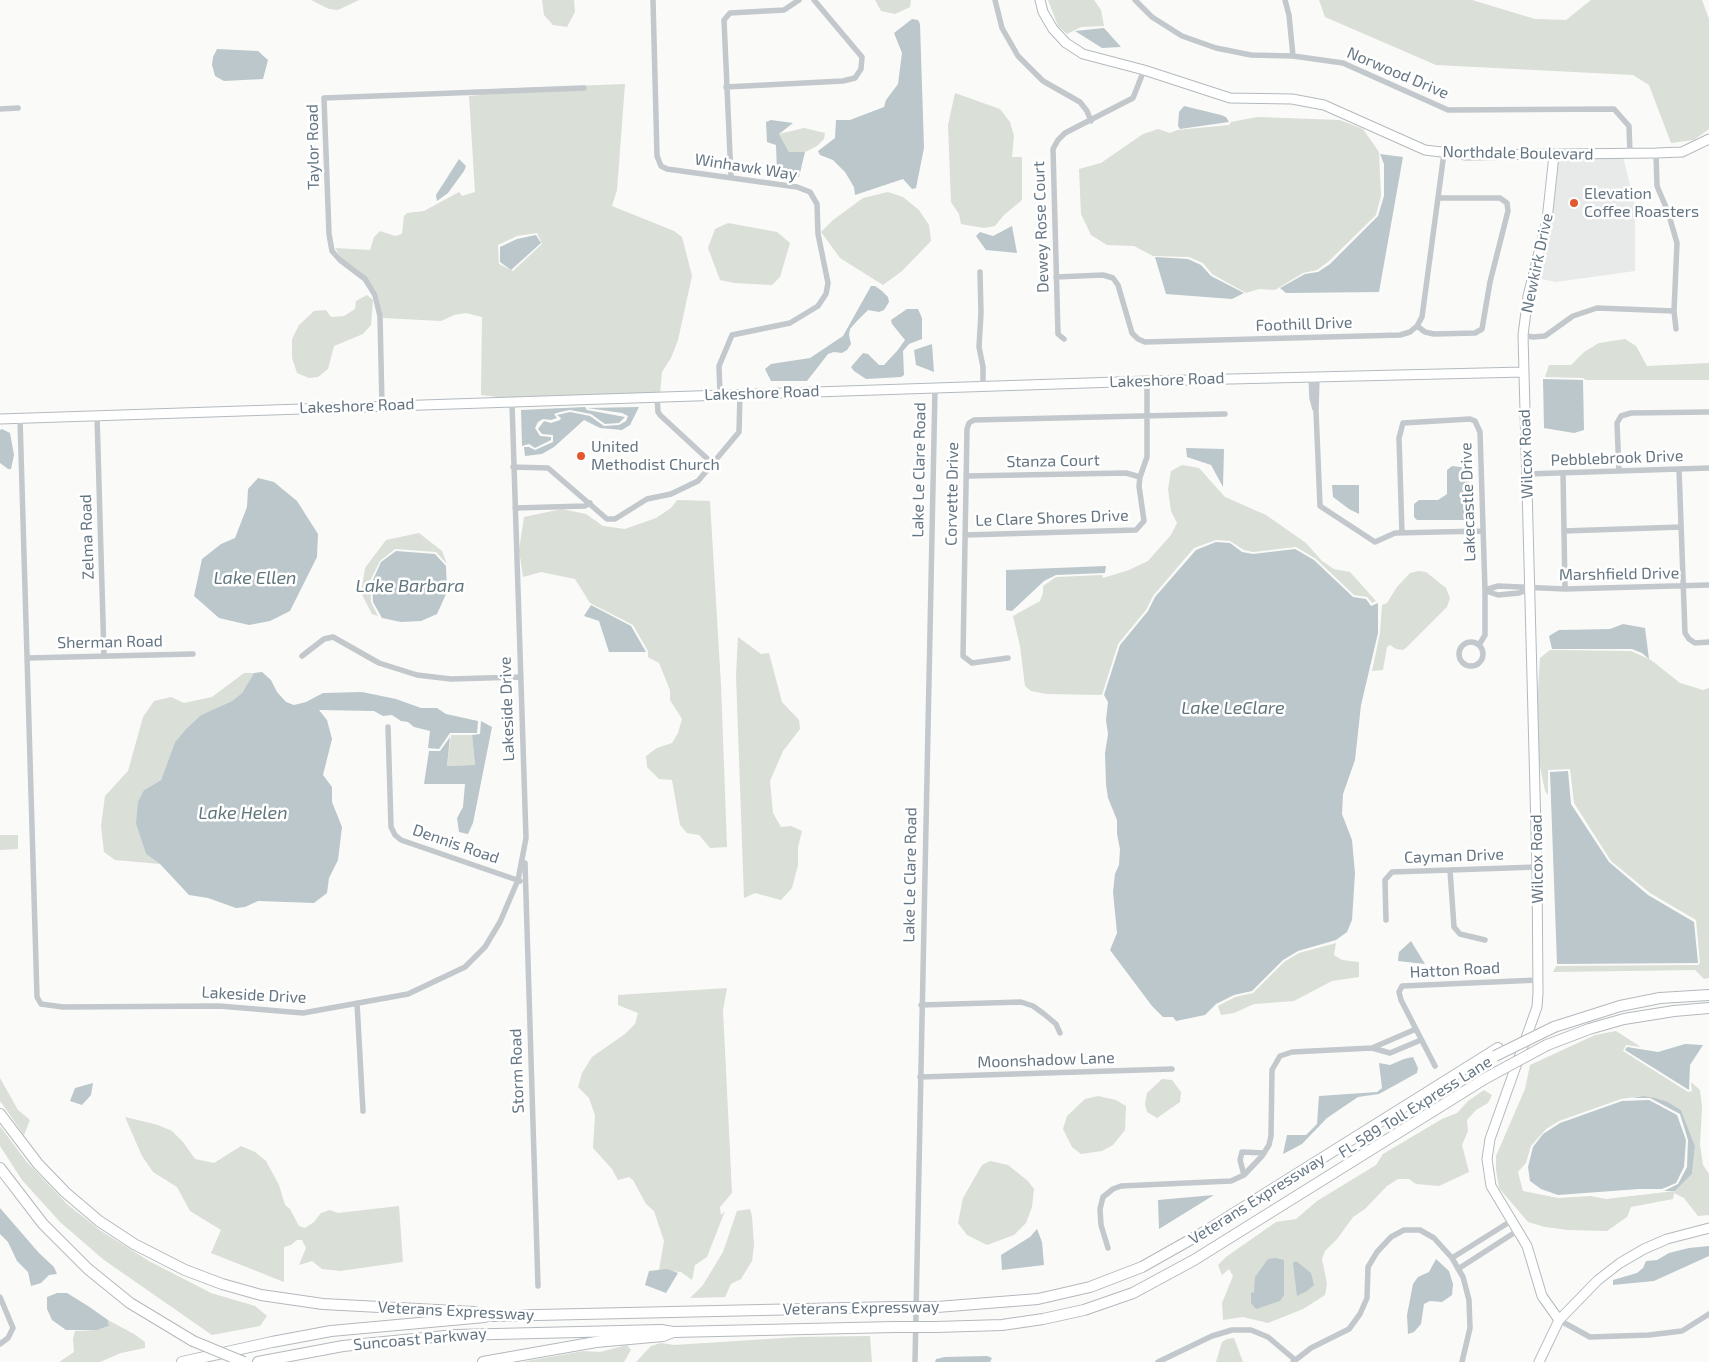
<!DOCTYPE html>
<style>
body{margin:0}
canvas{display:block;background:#fafaf8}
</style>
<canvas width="1709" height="1362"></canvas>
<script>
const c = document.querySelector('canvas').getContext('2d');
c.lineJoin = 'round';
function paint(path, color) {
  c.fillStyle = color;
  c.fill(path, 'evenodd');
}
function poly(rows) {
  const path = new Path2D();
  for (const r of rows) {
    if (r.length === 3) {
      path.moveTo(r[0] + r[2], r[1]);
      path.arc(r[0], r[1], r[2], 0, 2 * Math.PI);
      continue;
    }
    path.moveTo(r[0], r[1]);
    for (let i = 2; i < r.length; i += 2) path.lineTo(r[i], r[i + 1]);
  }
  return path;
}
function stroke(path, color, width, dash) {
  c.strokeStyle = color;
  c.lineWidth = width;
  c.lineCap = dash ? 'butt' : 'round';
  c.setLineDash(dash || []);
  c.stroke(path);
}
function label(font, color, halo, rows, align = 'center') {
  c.font = font + ' "Exo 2",sans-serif';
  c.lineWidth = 5;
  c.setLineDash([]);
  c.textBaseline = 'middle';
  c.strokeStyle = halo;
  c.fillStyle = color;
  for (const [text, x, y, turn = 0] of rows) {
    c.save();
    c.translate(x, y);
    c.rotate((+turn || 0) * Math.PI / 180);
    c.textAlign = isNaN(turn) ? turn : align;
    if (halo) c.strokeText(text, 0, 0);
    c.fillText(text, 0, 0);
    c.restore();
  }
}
const built = poly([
 [1623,157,1635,205,1635,271,1556,282,1536,278,1556,158]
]);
const green = poly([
 [311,0,359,0,338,10,329,9],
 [542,0,574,0,575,12,567,27,553,25,544,15],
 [875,0,911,0,910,7,895,14,881,11],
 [1048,0,1094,0,1101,10,1104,26,1081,27,1067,34,1058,26],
 [1319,0,1472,0,1535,19,1566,20,1591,0,1702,0,1709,19,1709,129,1694,140,1671,143,1649,85,1633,75,1436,65,1325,17],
 [625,84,617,190,612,206,674,231,682,237,692,276,678,340,671,358,662,372,660,394,514,399,481,395,482,317,466,313,454,315,441,321,383,318,378,294,367,278,342,259,335,248,370,250,374,237,380,231,395,236,402,234,404,216,407,213,424,211,459,192,462,196,475,192,469,96,480,95,480,90,469,90],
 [537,233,542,244,513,271,499,264,498,245,517,236],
 [955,93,1000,109,1010,122,1014,136,1012,157,1022,157,1022,200,1004,215,995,226,984,228,961,224,959,214,951,202,948,125],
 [1257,117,1340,120,1363,129,1379,152,1381,196,1376,215,1328,262,1317,270,1303,273,1275,290,1259,289,1246,293,1212,274,1203,263,1189,257,1153,256,1134,246,1107,245,1091,235,1081,214,1079,169,1101,163,1143,134,1158,129,1170,133,1177,130,1229,125,1231,122],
 [804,128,825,133,824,139,817,146,805,152,789,152,779,134],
 [888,192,903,197,919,210,929,225,931,241,902,271,883,285,840,258,821,232,833,220,863,198],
 [728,223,777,232,790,243,780,277,772,285,734,283,720,280,708,248,715,229],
 [367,295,373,300,371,325,363,334,334,346,328,369,318,377,309,378,297,373,292,358,292,339,299,325,314,311,326,310,331,317,344,316,355,309,356,301],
 [1625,339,1636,346,1647,366,1709,363,1709,380,1586,380,1583,378,1545,377,1549,365,1571,365,1584,352,1599,343],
 [1182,465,1199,468,1225,497,1266,515,1306,543,1322,561,1334,569,1350,572,1376,601,1372,603,1367,597,1354,595,1316,559,1296,547,1253,552,1244,550,1230,541,1216,540,1194,548,1153,596,1146,610,1118,644,1102,695,1047,694,1031,691,1025,686,1020,646,1013,616,1040,601,1043,593,1043,586,1056,577,1102,575,1103,578,1129,570,1148,561,1171,535,1177,523,1171,511,1168,489,1171,471],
 [677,500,710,501,721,685,727,847,710,848,699,835,687,833,680,825,672,780,659,779,647,767,646,756,657,748,672,743,678,733,682,719,670,700,670,690,659,663,648,657,648,651,633,625,590,603,575,579,541,572,523,577,519,550,524,517,562,509,586,514,603,526,625,529,656,518,671,508],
 [419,533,442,551,447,564,436,552,395,549,380,561,370,581,371,602,378,616,372,614,361,593,365,568,386,540],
 [1418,571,1426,572,1446,588,1450,598,1447,607,1407,647,1403,650,1396,649,1390,645,1387,647,1383,670,1372,671,1380,633,1382,605,1387,603,1397,587,1410,573],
 [738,637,761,654,769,653,782,702,799,720,800,729,783,751,770,781,773,813,781,827,791,826,802,831,798,847,798,865,792,888,781,900,755,893,744,898,736,675],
 [1550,650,1631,651,1651,660,1680,683,1703,690,1709,688,1709,978,1704,979,1695,970,1553,972,1556,966,1698,965,1700,963,1696,920,1650,893,1611,861,1574,803,1570,769,1548,770,1548,795,1545,791,1537,752,1536,720,1540,658],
 [244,673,254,673,242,693,232,701,201,715,186,729,175,742,161,780,144,790,136,824,146,854,160,864,115,860,104,852,101,826,105,796,128,771,143,717,154,701,171,697,184,703,212,697],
 [451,735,472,735,475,765,447,766],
 [0,835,18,835,18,849,0,850],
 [1336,943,1334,955,1342,960,1359,962,1359,977,1332,981,1294,1001,1254,1004,1234,1013,1221,1015,1218,1006,1235,997,1253,993,1284,962,1299,953],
 [727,988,723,1010,732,1193,720,1207,721,1215,725,1211,707,1257,695,1265,692,1280,681,1272,659,1270,664,1241,654,1211,646,1204,633,1180,629,1177,618,1180,612,1169,593,1148,595,1115,589,1098,578,1087,582,1073,592,1057,625,1034,635,1024,638,1013,618,1005,618,995],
 [1616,1031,1641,1047,1626,1045,1623,1051,1688,1092,1692,1091,1691,1082,1700,1090,1702,1107,1700,1145,1703,1165,1709,1174,1709,1215,1698,1216,1684,1198,1674,1193,1673,1199,1631,1207,1627,1217,1607,1231,1568,1230,1545,1227,1528,1222,1499,1188,1496,1170,1496,1156,1525,1089,1530,1065,1595,1035],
 [1643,1096,1668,1102,1681,1110,1695,1146,1692,1174,1675,1191,1606,1199,1591,1196,1558,1198,1523,1191,1518,1172,1526,1163,1531,1146,1546,1129,1559,1121,1621,1099],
 [0,1078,18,1110,30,1120,24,1135,0,1101],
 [1162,1079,1172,1080,1181,1092,1180,1102,1157,1118,1147,1112,1145,1104,1147,1093],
 [1484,1090,1492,1095,1488,1103,1476,1110,1467,1120,1468,1131,1462,1145,1469,1172,1439,1186,1416,1184,1409,1179,1398,1179,1387,1186,1365,1209,1353,1217,1338,1238,1325,1251,1322,1259,1327,1284,1325,1295,1303,1309,1268,1323,1243,1317,1223,1320,1222,1303,1233,1276,1229,1269,1222,1275,1218,1265,1226,1257,1276,1222,1296,1219,1317,1201,1376,1165,1383,1154,1442,1119,1457,1113,1468,1101],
 [1098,1096,1116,1100,1126,1106,1125,1130,1113,1145,1102,1151,1081,1154,1072,1147,1063,1129,1067,1116,1085,1099],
 [125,1117,158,1125,172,1131,183,1142,195,1159,214,1163,241,1146,255,1152,266,1161,279,1185,285,1205,290,1209,299,1226,305,1228,314,1222,321,1213,330,1210,338,1213,399,1206,403,1262,340,1271,322,1269,312,1261,299,1265,306,1248,302,1240,297,1240,291,1245,284,1247,284,1282,211,1253,221,1230,190,1211,177,1187,153,1172,142,1156],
 [0,1126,26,1161,67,1204,101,1231,149,1261,211,1293,255,1306,267,1316,260,1326,212,1335,104,1260,60,1222,22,1180,0,1146],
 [990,1161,1008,1165,1028,1181,1034,1189,1032,1207,1026,1223,1014,1235,987,1245,967,1235,958,1223,963,1198,982,1165],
 [750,1209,752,1216,754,1246,752,1261,741,1279,731,1284,725,1297,690,1298,703,1285,723,1252,737,1211],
 [108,1320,134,1334,145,1342,145,1348,121,1353,100,1362,59,1362,74,1352,73,1339,75,1331,97,1330,109,1326],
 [870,1336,872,1362,636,1362,651,1346,661,1343,674,1345,799,1337],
 [1234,1338,1243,1362,1216,1362,1222,1342,1227,1339],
 [627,1345,631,1350,624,1362,521,1362,584,1351,600,1352]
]);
const water = poly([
 [912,19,918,20,920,24,924,148,916,188,912,189,903,179,855,195,854,187,845,172,833,160,820,155,818,151,835,138,836,120,850,120,884,107,886,100,898,84,902,53,894,33],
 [1104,28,1121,47,1102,48,1075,31],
 [217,49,258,51,268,60,263,79,224,81,215,76,212,65,213,57],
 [1184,106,1221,115,1226,117,1229,122,1180,129,1178,126,1179,112],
 [771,120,793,123,779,134,789,152,805,152,799,177,783,177,777,173,776,145,767,142,766,122],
 [1380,154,1403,157,1379,292,1286,293,1280,288,1305,274,1318,272,1330,264,1378,216,1384,196,1384,164],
 [459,159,466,166,464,171,448,193,437,201,436,195],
 [1012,226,1017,253,986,250,976,236,980,232,993,236],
 [536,235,541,243,511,270,500,262,500,247,517,239],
 [1155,257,1188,259,1201,265,1211,276,1244,293,1232,299,1166,294],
 [871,286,875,286,882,291,888,297,889,302,884,310,879,312,868,310,857,321,850,329,849,335,851,344,847,350,842,353,834,352,828,354,807,381,771,381,765,369,771,364,810,358,843,336],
 [907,309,918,309,922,318,922,339,909,344,903,351,904,375,901,377,866,379,854,371,851,367,863,353,868,354,879,365,884,365,897,351,905,340,892,324,891,320],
 [932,344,934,372,916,365,914,350],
 [1543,379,1583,380,1584,430,1574,433,1544,428],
 [585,407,587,410,625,417,619,423,605,424,591,414,570,410,560,412,554,414,557,418,551,420,543,419,538,422,535,428,540,436,551,437,551,440,535,448,529,444,522,446,521,410],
 [639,407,630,425,622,430,600,428,584,420,554,447,542,454,525,456,524,447,529,447,535,450,553,442,553,435,542,434,538,429,544,421,551,423,560,420,561,418,557,415,570,412,590,416,604,426,619,425,626,421,628,416,622,413,587,408],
 [2,429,10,433,14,455,11,469,8,469,0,463,0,430],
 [1186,448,1224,449,1223,487,1211,465,1187,457],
 [1452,466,1468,468,1470,516,1466,520,1417,520,1414,517,1414,504,1419,500,1438,500,1447,494,1447,470],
 [258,478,274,482,297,501,318,534,317,557,290,611,270,621,249,625,219,618,194,596,202,559,221,544,235,538,247,507,248,489],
 [1332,485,1359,485,1359,514,1349,509,1333,497],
 [1216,542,1230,543,1242,552,1253,554,1295,549,1314,560,1353,597,1366,599,1371,606,1378,603,1378,633,1361,705,1355,760,1343,794,1342,814,1352,840,1355,873,1352,920,1347,932,1336,940,1298,951,1283,960,1252,991,1234,995,1216,1004,1205,1015,1176,1021,1173,1017,1163,1017,1152,1006,1110,950,1117,933,1113,892,1115,874,1119,865,1120,849,1117,834,1117,820,1108,798,1106,784,1105,753,1108,734,1106,720,1108,702,1104,695,1120,645,1148,611,1155,597,1196,550],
 [396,551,435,554,446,566,447,592,437,614,421,621,401,622,382,618,373,602,372,582,381,562],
 [1106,566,1105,573,1056,575,1044,581,1012,611,1006,610,1006,570],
 [591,605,631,626,646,652,609,652,599,621,584,616],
 [1623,624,1645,628,1649,659,1642,653,1632,649,1552,649,1549,636,1559,630,1610,629],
 [262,672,271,680,277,692,286,702,294,705,306,702,323,693,362,692,396,699,421,708,437,708,446,714,478,721,477,733,450,733,439,749,428,748,430,731,414,727,408,722,401,721,392,715,383,716,374,711,319,710,327,720,332,739,323,775,332,787,332,802,342,827,338,860,329,878,327,893,314,903,258,901,245,907,236,908,208,898,189,895,160,864,146,854,136,824,138,802,144,790,161,780,175,742,186,729,201,715,232,701,242,693,254,673],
 [481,721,492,727,473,823,468,834,459,832,457,818,463,807,465,784,424,784,429,751,440,751,450,737,447,766,475,765,472,735,480,734],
 [1568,771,1571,804,1609,862,1648,895,1694,922,1698,963,1557,964,1550,772],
 [1411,941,1425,964,1398,961,1399,952],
 [1685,1044,1703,1045,1690,1065,1689,1090,1625,1050,1627,1047,1658,1052],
 [1413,1057,1418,1068,1417,1073,1379,1094,1358,1097,1327,1118,1302,1144,1283,1154,1287,1135,1306,1135,1317,1124,1319,1096,1377,1092,1382,1088,1379,1063,1390,1065,1404,1059],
 [93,1083,91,1095,82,1105,70,1101,75,1088],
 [1643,1096,1655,1098,1668,1102,1681,1110,1695,1146,1692,1174,1675,1191,1664,1191,1678,1184,1687,1167,1688,1140,1680,1114,1650,1098,1632,1098],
 [1649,1100,1677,1115,1686,1140,1684,1167,1676,1183,1662,1189,1639,1189,1558,1195,1541,1189,1530,1181,1528,1167,1533,1147,1543,1134,1560,1123,1622,1101],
 [1214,1195,1159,1229,1158,1200],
 [0,1208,39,1253,54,1267,57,1274,49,1275,41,1283,31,1286,28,1272,17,1261,8,1242,0,1234],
 [1037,1229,1042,1242,1044,1265,1002,1270,1001,1255,1030,1237],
 [1709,1246,1709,1256,1654,1281,1613,1285,1613,1280,1637,1273,1643,1268,1646,1261,1657,1260,1669,1253,1689,1248],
 [1276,1258,1284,1260,1284,1295,1280,1301,1256,1309,1251,1303,1251,1293,1254,1292,1255,1277,1268,1259],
 [1436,1259,1449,1271,1453,1284,1452,1295,1442,1302,1430,1301,1424,1304,1421,1324,1414,1332,1408,1334,1407,1315,1413,1284,1418,1277,1429,1272],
 [1296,1261,1311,1273,1314,1285,1307,1291,1297,1296,1293,1263],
 [667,1269,678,1273,666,1293,645,1285,649,1271],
 [57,1293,67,1293,88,1306,108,1320,109,1326,97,1330,66,1330,52,1320,47,1309,47,1297],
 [987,1356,992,1358,990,1362,935,1362,936,1359,945,1357]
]);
const street = poly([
 [653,0,657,156,661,166,667,169,797,187,810,192,817,204,818,234,828,283,826,294,818,306,790,323,732,335,719,366,720,394],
 [995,0,1002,28,1018,56,1043,81,1080,102,1087,111,1091,121],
 [1135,0,1152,17,1182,36,1216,48,1251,55,1293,56,1343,63,1448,110,1614,109,1629,126,1630,154],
 [1285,0,1289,15,1293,56],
 [726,87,843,81,855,78,861,69,862,57,814,0],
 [0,109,18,108],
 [1656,153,1657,186,1668,212,1677,243,1674,311,1676,329],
 [731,177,724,20,730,13,784,10,799,0],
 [980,272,981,313,979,347,983,367,983,387],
 [1056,277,1103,275,1113,278,1118,285,1132,333,1138,339,1145,342,1400,335,1410,332,1417,326,1422,317,1444,153],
 [1417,326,1425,332,1434,334,1475,333,1482,329,1490,282,1508,211,1507,203,1500,198,1438,198],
 [1523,335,1533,337,1545,336,1573,316,1597,308,1674,311],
 [1064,339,1058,334,1053,149,1058,140,1065,133,1133,98,1144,70],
 [1311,376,1312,398,1315,409],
 [1317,376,1316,411,1320,506,1375,542,1395,533,1482,531],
 [657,397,658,412,660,415,713,464],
 [382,406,380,316,375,295,365,279,340,260,332,251,329,234,324,98,584,88],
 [97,416,104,656],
 [20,418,37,997,41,1004,63,1007,219,1006,303,1013,408,994,465,967,485,947,500,922,518,880,526,838,512,403],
 [513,467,548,468,607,519,615,519,647,499,671,494,698,481,739,432,740,394],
 [1679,469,1685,633,1689,639,1695,643,1709,642],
 [1619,471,1617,423,1621,416,1631,413,1709,412],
 [1563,473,1565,589],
 [1527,474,1709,468],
 [966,476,1126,473,1140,477],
 [515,508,585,506,590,503],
 [1564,531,1681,527],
 [1402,533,1399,438,1403,423,1470,419,1475,421,1480,432,1485,590,1485,635,1479,645],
 [965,535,1136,530,1144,521,1139,486,1140,477,1147,457,1147,381],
 [1485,590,1498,586,1565,589,1709,585],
 [1486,591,1498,595,1519,593,1530,589],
 [1471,654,12],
 [302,656,324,639,333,637,379,663,417,675,451,679,519,677],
 [27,658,193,654],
 [1008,658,972,663,963,656,967,429,969,423,974,420,1225,414],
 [388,727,391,827,395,835,401,840,520,881],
 [525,863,538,1286],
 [1450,870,1454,927,1460,934,1485,940],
 [1386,920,1385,880,1392,872,1537,867],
 [357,1003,363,1111],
 [921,1005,1021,1002,1033,1006,1044,1014,1056,1024,1060,1033],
 [1416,1029,1372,1048,1390,1053,1421,1040],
 [1435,1066,1401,1000,1399,992,1402,986,1538,980],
 [920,1077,1172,1069],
 [1244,1175,1240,1160,1242,1152,1264,1153],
 [1108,1248,1101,1225,1100,1209,1103,1197,1113,1189,1121,1186,1231,1181,1244,1175,1262,1156,1269,1145,1271,1136,1272,1070,1280,1056,1292,1052,1372,1048],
 [1452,1258,1511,1221],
 [1458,1269,1517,1231],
 [0,1297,13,1328,8,1338,0,1344],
 [1559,1320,1590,1337,1649,1335,1682,1331,1709,1314],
 [915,1362,935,388],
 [1158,1362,1212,1336,1232,1330,1251,1330,1268,1337,1294,1359],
 [1293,1362,1311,1348,1349,1329,1360,1314,1367,1298,1368,1267,1377,1252,1391,1237,1404,1230,1420,1230,1434,1238,1452,1258,1463,1277,1469,1300,1470,1328,1462,1362]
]);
const secondary = poly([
 [1040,0,1043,12,1053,29,1066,43,1083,54,1144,70,1230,98,1292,99,1324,105,1425,150,1466,155,1656,153,1682,152,1709,139],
 [1554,155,1547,220,1528,296,1523,335,1537,867,1538,993,1537,1007,1490,1139,1487,1159,1491,1186,1527,1246,1542,1296,1559,1320],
 [0,419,1147,381,1524,372],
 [1539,1362,1559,1320,1598,1280,1620,1263,1644,1249,1667,1239,1709,1228]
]);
const highway = poly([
 [1554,1027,1620,1006,1660,998,1709,995],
 [1547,1045,1589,1029,1624,1019,1674,1011,1709,1008],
 [0,1114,38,1164,65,1192,99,1221,134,1244,185,1270,222,1284,261,1295,323,1304,474,1312,493,1316,895,1307],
 [0,1168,43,1224,88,1269,130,1303,193,1341],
 [937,1307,1038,1299,1090,1287,1142,1267,1204,1232,1498,1048],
 [936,1327,1002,1325,1043,1319,1084,1310,1133,1293,1194,1260,1486,1078],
 [182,1362,272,1342,331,1331,485,1317],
 [258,1362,343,1346,455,1335,661,1330,673,1332],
 [483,1362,596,1342,663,1336,673,1332,895,1327]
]);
const highwayBridge = poly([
 [1495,1056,1554,1027],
 [1486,1078,1547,1045],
 [895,1307,937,1307],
 [895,1327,936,1327],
 [193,1341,244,1362]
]);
const markers = [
 [1574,203,5,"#e4572e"],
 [581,456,5,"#e4572e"]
];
const streetNames = [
 ["Norwood Drive",1398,73,23],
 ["Taylor Road",313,147,-91],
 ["Northdale Boulevard",1518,153,1],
 ["Winhawk Way",746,167,9],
 ["Dewey Rose Court",1041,227,-92],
 ["Newkirk Drive",1537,263,-78],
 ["Foothill Drive",1304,324,-2],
 ["Lakeshore Road",1167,380,-2],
 ["Lakeshore Road",762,393,-2],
 ["Lakeshore Road",357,406,-2],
 ["Wilcox Road",1526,454,-92],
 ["Pebblebrook Drive",1617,458,-2],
 ["Stanza Court",1053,461,-1],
 ["Lake Le Clare Road",919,470,-89],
 ["Corvette Drive",952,494,-89],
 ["Lakecastle Drive",1468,502,-92],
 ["Le Clare Shores Drive",1052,518,-2],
 ["Zelma Road",87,537,-92],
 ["Marshfield Drive",1619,574,-1],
 ["Sherman Road",110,642,-1],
 ["Lakeside Drive",507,709,-92],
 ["Dennis Road",456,844,19],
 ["Cayman Drive",1454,856,-2],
 ["Wilcox Road",1537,859,-91],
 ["Lake Le Clare Road",910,875,-89],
 ["Hatton Road",1455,970,-3],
 ["Lakeside Drive",254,995,3],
 ["Moonshadow Lane",1046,1060,-2],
 ["Storm Road",517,1071,-92],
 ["FL 589 Toll Express Lane",1415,1107,-32],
 ["Veterans Expressway",1257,1199,-32],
 ["Veterans Expressway",861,1308,-1],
 ["Veterans Expressway",456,1311,3],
 ["Suncoast Parkway",420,1339,-5]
];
const poiNames = [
 ["Elevation",1584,194],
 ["Coffee Roasters",1584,212],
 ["United",591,447],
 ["Methodist Church",591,465]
];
const waterNames = [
 ["Lake Ellen",255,578],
 ["Lake Barbara",410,586],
 ["Lake LeClare",1233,708],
 ["Lake Helen",243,813]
];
paint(built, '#e8e9e9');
paint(green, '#dadfd7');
paint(water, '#bbc7cb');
stroke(secondary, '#b3babf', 11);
stroke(highway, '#b4b9bd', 12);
stroke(street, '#c3c8cc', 5.5);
stroke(secondary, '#fff', 9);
stroke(highway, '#fff', 10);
stroke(highwayBridge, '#b4b9bd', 12, []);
stroke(highwayBridge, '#fff', 10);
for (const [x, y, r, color] of markers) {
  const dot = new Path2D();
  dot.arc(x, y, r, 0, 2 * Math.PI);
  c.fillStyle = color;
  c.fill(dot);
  stroke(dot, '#fff', 2);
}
label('16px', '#657683', '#fff', streetNames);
label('16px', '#657683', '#fff', poiNames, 'left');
label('italic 18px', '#60757c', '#fff', waterNames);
</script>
